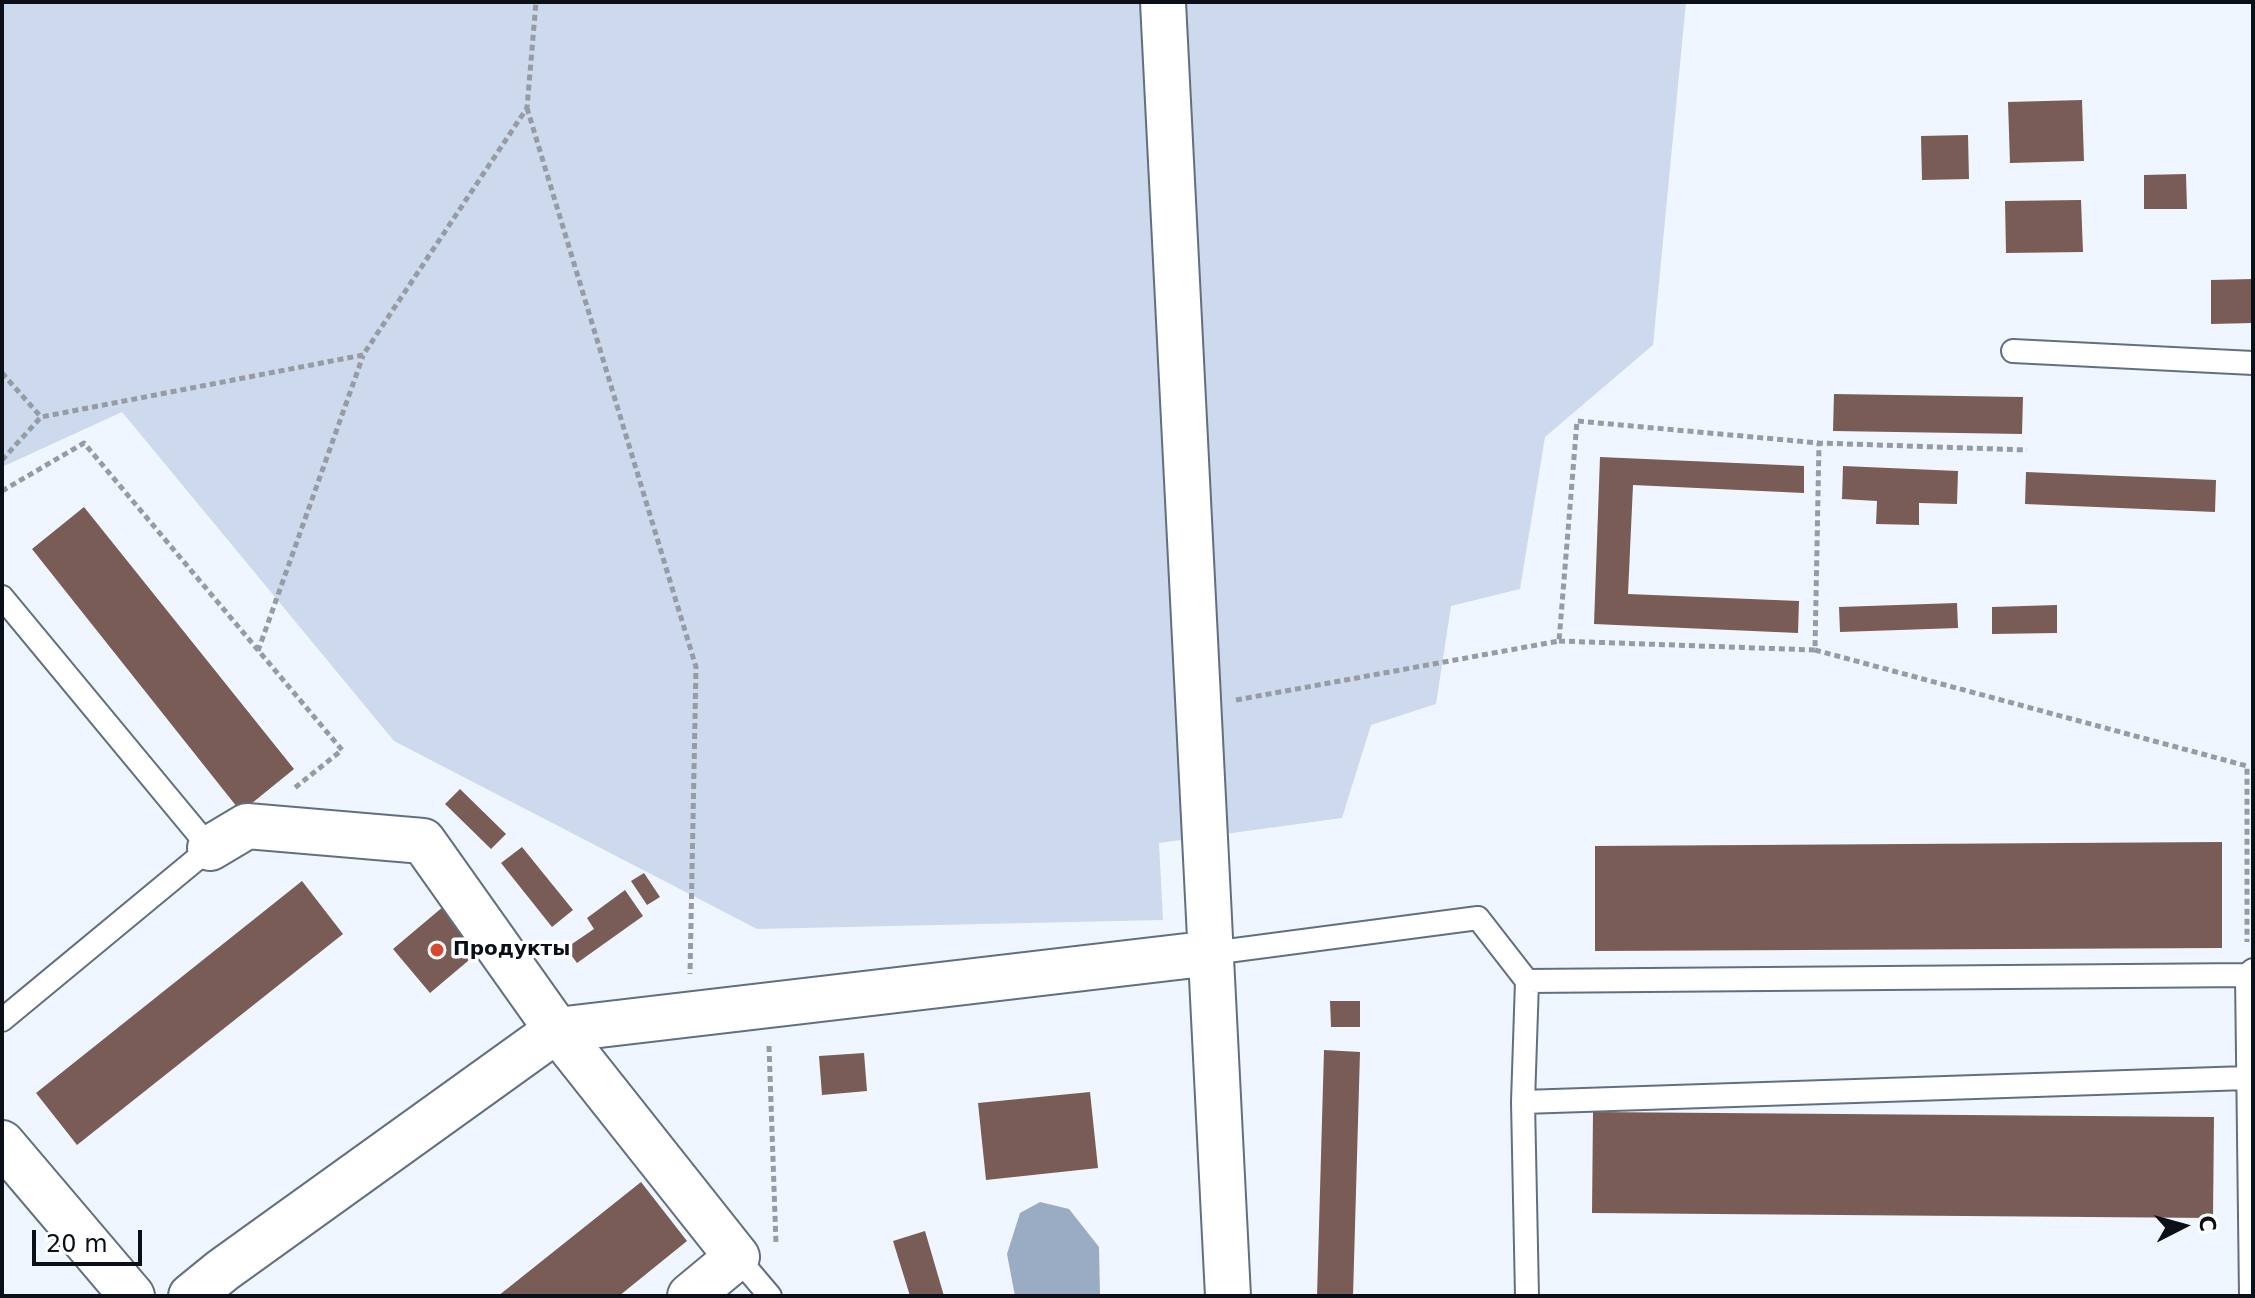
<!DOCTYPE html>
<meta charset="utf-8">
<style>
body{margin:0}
#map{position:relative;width:2255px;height:1298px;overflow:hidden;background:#f0f6ff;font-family:"DejaVu Sans",sans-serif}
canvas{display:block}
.frame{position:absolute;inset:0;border:4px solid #0b1018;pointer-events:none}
.north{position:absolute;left:2143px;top:1186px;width:80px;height:80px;-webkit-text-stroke:6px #fff;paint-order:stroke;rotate:84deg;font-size:22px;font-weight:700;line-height:32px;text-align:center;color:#0b1018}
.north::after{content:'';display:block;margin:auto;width:28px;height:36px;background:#0b1018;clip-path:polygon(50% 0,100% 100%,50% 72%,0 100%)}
.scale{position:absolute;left:32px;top:1230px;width:110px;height:36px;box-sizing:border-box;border:4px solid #0b1018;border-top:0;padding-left:10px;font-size:24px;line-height:28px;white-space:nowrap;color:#0b1018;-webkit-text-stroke:6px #fff;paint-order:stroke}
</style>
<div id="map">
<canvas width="2255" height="1298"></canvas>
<div class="frame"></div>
<div class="north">С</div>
<div class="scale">20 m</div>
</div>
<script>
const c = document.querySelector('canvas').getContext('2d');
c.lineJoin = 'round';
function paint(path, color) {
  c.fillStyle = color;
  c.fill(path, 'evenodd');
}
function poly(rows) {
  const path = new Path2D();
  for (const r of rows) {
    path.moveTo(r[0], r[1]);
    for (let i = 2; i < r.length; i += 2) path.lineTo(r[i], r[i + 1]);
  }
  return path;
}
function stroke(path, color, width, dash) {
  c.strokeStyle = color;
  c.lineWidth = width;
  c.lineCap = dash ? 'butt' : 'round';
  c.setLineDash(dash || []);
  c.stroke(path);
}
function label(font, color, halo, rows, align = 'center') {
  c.font = font + ' "DejaVu Sans",sans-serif';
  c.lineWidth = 7;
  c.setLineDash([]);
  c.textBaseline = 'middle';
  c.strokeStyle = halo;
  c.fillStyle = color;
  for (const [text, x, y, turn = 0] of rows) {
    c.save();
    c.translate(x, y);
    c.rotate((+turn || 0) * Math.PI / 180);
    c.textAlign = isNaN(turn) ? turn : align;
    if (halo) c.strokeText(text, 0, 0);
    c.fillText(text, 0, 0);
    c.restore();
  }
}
const green = poly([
 [2,2,1686,2,1653,345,1545,437,1520,589,1451,606,1436,704,1371,725,1342,818,1159,843,1163,920,757,929,394,741,122,412,2,467]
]);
const water = poly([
 [1040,1202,1069,1209,1099,1247,1100,1296,1015,1296,1007,1254,1020,1213]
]);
const building = poly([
 [2082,100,2084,161,2010,163,2008,102],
 [1968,135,1969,179,1922,180,1921,136],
 [2186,174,2187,209,2144,209,2144,175],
 [2081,200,2083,252,2006,253,2005,201],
 [2253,279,2253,323,2211,324,2211,280],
 [1834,394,2023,397,2022,434,1833,431],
 [1600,457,1804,466,1804,493,1633,485,1628,594,1799,601,1798,633,1594,624],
 [1843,466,1958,471,1957,504,1919,503,1919,525,1876,524,1877,501,1842,499],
 [2026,472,2216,480,2215,512,2025,504],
 [84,507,294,769,241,812,32,549],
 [1957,603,1958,628,1840,632,1839,607],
 [2057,605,2057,633,1992,634,1992,607],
 [460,789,506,834,491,849,445,804],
 [2222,842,2222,948,1595,951,1595,846],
 [522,847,573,910,552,927,501,863],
 [644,873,660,897,647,905,631,881],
 [302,881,343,934,77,1145,36,1093],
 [625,890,643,916,577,963,566,948,594,929,587,918],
 [444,906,481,950,430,993,393,949],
 [1330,1001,1360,1001,1360,1027,1331,1027],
 [1324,1050,1360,1052,1353,1296,1317,1296],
 [864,1053,867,1091,822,1095,819,1056],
 [1090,1092,1098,1168,986,1180,978,1103],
 [1593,1112,2214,1117,2213,1218,1592,1213],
 [641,1182,687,1241,619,1296,498,1296],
 [925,1231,944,1296,910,1296,893,1241]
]);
const path = poly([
 [527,108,696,667,690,974],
 [2,373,41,417],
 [2,460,41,417,363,355,527,108,536,2],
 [2,491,84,443,342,750,292,790],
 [1559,641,1815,650,1819,443],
 [1815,650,2247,766,2247,942],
 [258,651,363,356],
 [1236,700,1559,641,1577,421,1819,443,2027,450],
 [769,1046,776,1244]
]);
const service = poly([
 [2013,351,2253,363],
 [2,597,210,848,2,1020],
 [1212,953,1478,918,1527,981,2247,975,2253,970],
 [2247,975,2251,1296],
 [1523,1102,1527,981],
 [737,1257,770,1296],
 [1527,1296,1523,1102,2247,1078]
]);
const minor = poly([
 [1163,2,1228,1296],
 [210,848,247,826,423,841,557,1030,737,1257,690,1296],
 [2,1143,132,1296],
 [191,1296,223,1270,557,1030,1212,953]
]);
const markers = [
 [437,950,8,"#d54a2e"]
];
const poiNames = [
 ["Продукты",453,950]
];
paint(green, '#cddaed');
paint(water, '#9aabc4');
paint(building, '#795c55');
stroke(service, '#626f83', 26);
stroke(minor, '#626f83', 48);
stroke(path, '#969ba4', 5, [6, 4]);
stroke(service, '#fff', 22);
stroke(minor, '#fff', 44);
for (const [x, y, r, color] of markers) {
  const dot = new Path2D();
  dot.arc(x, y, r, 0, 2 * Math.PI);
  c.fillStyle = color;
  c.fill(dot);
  stroke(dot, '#fff', 3);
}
label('bold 20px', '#0b1018', '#fff', poiNames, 'left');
</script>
